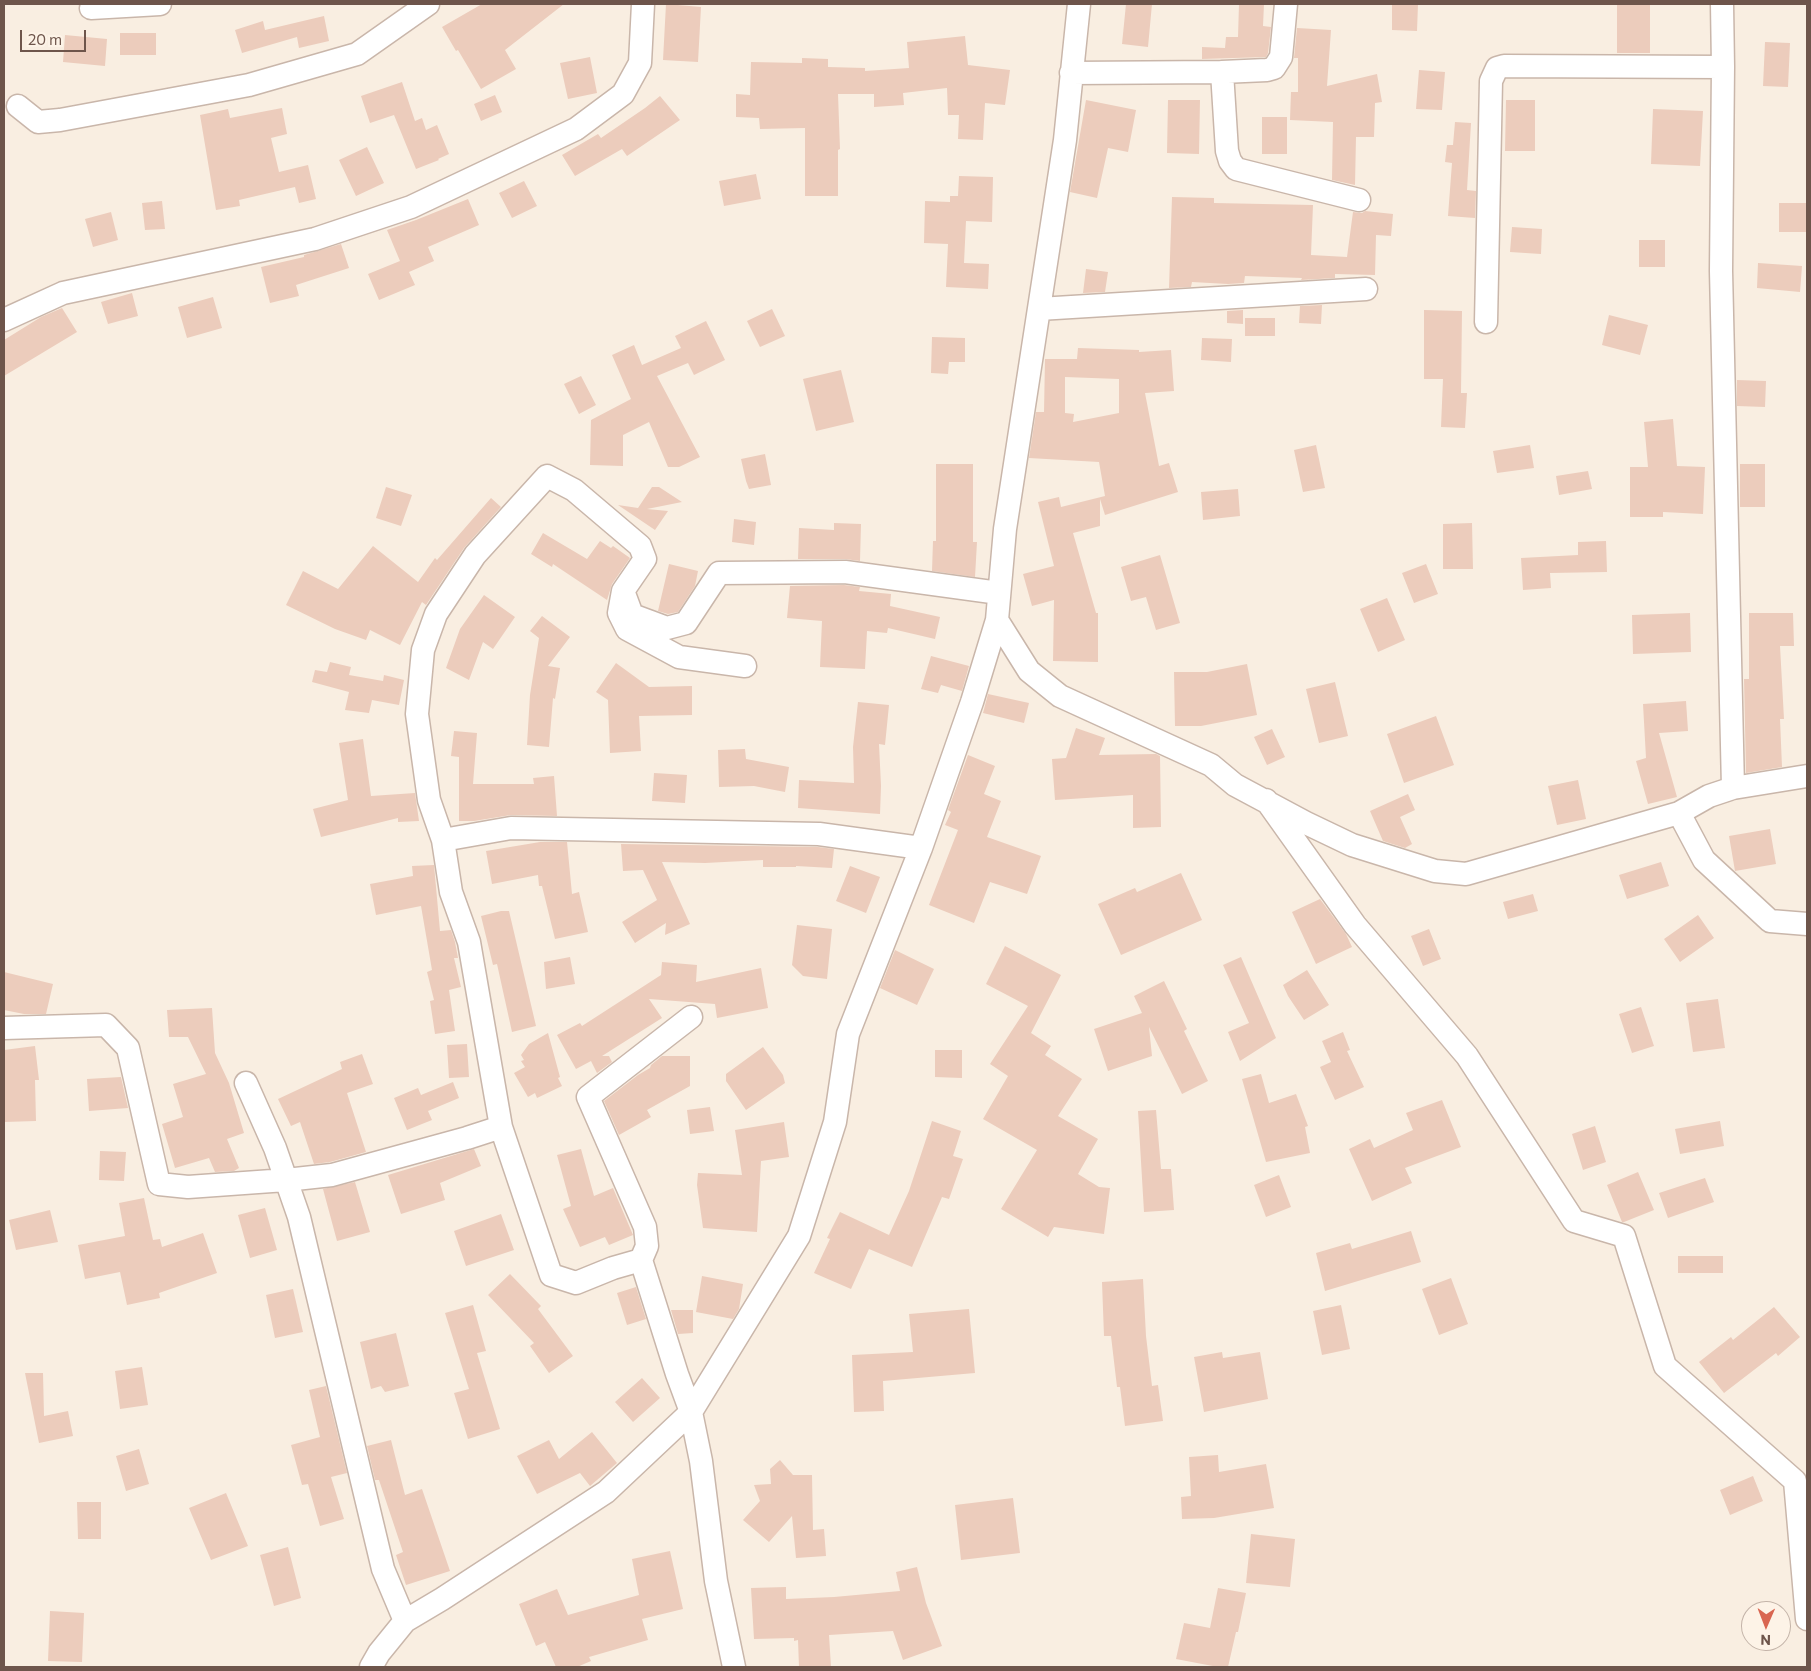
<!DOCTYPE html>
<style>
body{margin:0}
#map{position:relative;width:1811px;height:1671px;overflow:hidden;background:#f9eee1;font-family:Commissioner,sans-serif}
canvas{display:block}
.frame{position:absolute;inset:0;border:5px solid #6e554b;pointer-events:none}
.north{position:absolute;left:1741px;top:1601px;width:50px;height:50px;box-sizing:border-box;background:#fdf3e7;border:1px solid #c4b4a9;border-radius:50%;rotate:181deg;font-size:14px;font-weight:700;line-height:20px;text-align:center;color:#6e554b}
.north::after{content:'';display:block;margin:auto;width:18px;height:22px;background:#d96651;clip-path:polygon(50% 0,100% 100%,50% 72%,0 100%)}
.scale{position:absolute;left:20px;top:30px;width:66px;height:22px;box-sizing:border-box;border:2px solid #6e554b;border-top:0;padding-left:6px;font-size:15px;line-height:18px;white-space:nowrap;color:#6e554b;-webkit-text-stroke:4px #fdf3e7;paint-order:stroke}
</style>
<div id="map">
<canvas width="1811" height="1671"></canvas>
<div class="frame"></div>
<div class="north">N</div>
<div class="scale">20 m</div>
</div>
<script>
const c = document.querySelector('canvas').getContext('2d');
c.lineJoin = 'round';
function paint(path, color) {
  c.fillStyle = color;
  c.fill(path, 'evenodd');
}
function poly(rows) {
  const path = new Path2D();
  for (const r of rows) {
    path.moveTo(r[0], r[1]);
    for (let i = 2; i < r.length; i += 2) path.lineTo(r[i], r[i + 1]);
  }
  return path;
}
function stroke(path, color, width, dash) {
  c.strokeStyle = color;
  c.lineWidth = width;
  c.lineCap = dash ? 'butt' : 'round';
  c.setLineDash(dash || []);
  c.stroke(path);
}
const building = poly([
 [482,4,564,4,505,50,516,69,481,89,458,50,456,51,442,27],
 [666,4,701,7,698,62,663,60],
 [1126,4,1152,4,1148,47,1122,44],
 [1239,4,1264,4,1263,26,1271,27,1268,53,1266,57,1202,59,1202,47,1225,48,1226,37,1238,37],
 [1392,4,1418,4,1417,31,1392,30],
 [1617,4,1650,4,1650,53,1617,53],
 [324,16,329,41,299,48,297,37,242,53,235,30,263,21,265,30],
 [1297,28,1331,30,1327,86,1377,74,1382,102,1375,103,1374,137,1356,137,1355,185,1332,180,1333,122,1290,120,1291,92,1298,92,1298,58,1294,58],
 [120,33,156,33,156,55,120,55],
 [65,35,107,39,105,66,63,62],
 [965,36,968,65,1010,70,1005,105,985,103,983,140,958,139,959,115,948,115,947,88,903,93,904,105,874,107,874,94,838,94,840,149,838,150,838,196,805,196,805,128,760,129,759,118,736,117,736,94,750,95,751,62,802,63,802,58,828,59,828,67,865,68,865,71,909,68,907,42],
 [1765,42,1790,43,1788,87,1763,86],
 [590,57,597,93,568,99,560,63],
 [1419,70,1445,72,1442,110,1416,109],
 [402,82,415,121,422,118,426,130,437,125,449,154,438,159,439,160,416,169,394,115,370,123,361,96],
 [495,95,502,112,481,121,474,104],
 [660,96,680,120,627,156,622,149,575,176,562,155,598,134,601,138,645,108],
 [1086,100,1136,110,1128,152,1108,148,1097,198,1070,192],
 [1168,100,1200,100,1199,154,1167,153],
 [1506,100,1535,100,1535,151,1505,151],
 [282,108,287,134,271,138,279,172,308,165,316,199,299,203,295,187,239,200,240,206,216,210,200,115,228,109,230,118],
 [1653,109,1703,111,1700,166,1651,164],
 [1262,117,1287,117,1287,154,1262,154],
 [1455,122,1471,123,1467,190,1476,191,1475,218,1448,216,1452,163,1445,162,1447,145,1453,145],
 [367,147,384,183,356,196,339,160],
 [756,174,761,199,724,206,719,181],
 [959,176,993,177,992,222,966,221,964,263,989,264,988,289,946,287,948,244,924,243,925,201,950,202,950,196,958,196],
 [524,181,537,206,512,218,499,193],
 [1172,197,1214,198,1214,203,1313,205,1311,255,1347,257,1353,212,1362,213,1365,211,1393,214,1391,236,1376,235,1375,275,1335,274,1335,278,1301,280,1302,278,1245,276,1244,283,1228,284,1192,282,1191,287,1169,288],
 [468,199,479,225,428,247,434,261,409,272,415,285,379,300,368,274,400,261,387,230,416,220],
 [162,201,165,229,145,230,142,203],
 [1779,203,1807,203,1807,232,1779,232],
 [111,212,118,240,93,247,85,219],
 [1512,227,1542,229,1541,254,1510,252],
 [1639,240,1665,240,1665,267,1639,267],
 [341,244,349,268,296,285,299,296,270,303,261,267,304,257,304,255],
 [1758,263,1802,266,1800,292,1757,288],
 [1086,269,1108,272,1105,292,1083,293],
 [132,293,138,316,108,324,101,302],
 [213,297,222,328,187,338,178,307],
 [1322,305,1321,324,1299,323,1300,306],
 [62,308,77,332,4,376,4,340,41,317],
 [772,309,785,336,760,347,747,321],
 [1243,310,1243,324,1227,323,1227,311],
 [1424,310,1462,311,1461,393,1467,393,1465,428,1441,427,1443,379,1424,379],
 [1609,315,1648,325,1640,355,1602,345],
 [1245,318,1275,318,1275,336,1245,336],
 [706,321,725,360,694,375,688,363,657,376,700,457,679,467,668,467,649,422,623,435,623,466,590,465,591,420,631,399,612,355,634,345,642,365,681,348,675,336],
 [932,337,965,338,965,362,949,362,948,374,931,373],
 [1202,338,1232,339,1231,362,1201,360],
 [1078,348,1139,350,1139,352,1171,350,1174,391,1145,393,1159,466,1169,463,1178,492,1105,515,1100,499,1100,526,1073,533,1096,613,1098,613,1098,662,1053,661,1054,600,1032,606,1023,574,1054,566,1038,502,1059,497,1061,507,1105,496,1099,462,1029,458,1036,412,1044,412,1045,359,1077,359],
 [1065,377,1119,379,1119,413,1073,422,1074,414,1065,413],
 [841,370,854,422,816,431,803,379],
 [581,376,596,405,579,414,564,384],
 [1737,380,1766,381,1765,407,1737,406],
 [1673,419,1677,466,1705,467,1703,514,1663,512,1663,517,1630,517,1630,467,1648,467,1644,422],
 [1316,445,1325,488,1303,492,1294,450],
 [1530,445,1534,468,1497,473,1493,451],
 [765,454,771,485,749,489,746,481,741,459],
 [936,464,973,464,973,542,977,542,975,577,932,571,933,541,936,541],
 [1740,464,1765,464,1765,507,1740,507],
 [1588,471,1592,489,1559,495,1556,476],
 [386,487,412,495,401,526,376,518],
 [652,487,659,487,682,502,647,509,668,511,655,530,618,505,638,508],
 [1238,489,1240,516,1203,520,1201,492],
 [491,498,501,507,464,548,426,605,422,602,400,645,370,630,366,640,335,629,286,605,303,571,338,589,373,546,418,582,435,558,437,560],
 [734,519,756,522,754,545,732,542],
 [834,523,861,524,860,561,845,559,798,559,799,528,834,530],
 [1472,523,1473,569,1443,569,1443,524],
 [543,533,587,559,600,541,611,548,613,546,630,558,612,584,607,600,553,564,552,567,531,554],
 [1606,541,1607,572,1550,573,1551,588,1523,590,1521,558,1578,555,1578,542],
 [1160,555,1180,623,1156,630,1146,597,1131,601,1121,567],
 [669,564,698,571,695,586,678,612,668,614,658,611],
 [1426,564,1438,594,1414,603,1402,573],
 [844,585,860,587,859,591,891,594,890,606,940,617,935,639,888,628,887,633,867,631,865,669,820,667,822,621,787,618,790,586],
 [484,595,515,617,493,649,483,642,469,680,446,668,460,629],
 [1387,598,1405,640,1378,652,1360,609],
 [1690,613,1691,652,1633,654,1632,615],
 [1749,613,1793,613,1794,646,1780,646,1784,719,1780,719,1782,767,1746,773,1744,679,1749,679],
 [542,616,570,637,548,666,560,668,555,699,553,698,549,747,527,745,530,695,539,638,530,631],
 [931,656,969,666,962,691,941,685,938,693,921,689],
 [330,662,351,667,349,675,383,681,384,675,404,680,399,705,372,700,369,713,345,710,349,692,312,682,315,670,327,672],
 [616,663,649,687,692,686,692,715,639,716,641,751,610,753,608,700,596,692],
 [1247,664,1257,715,1201,726,1175,726,1174,672,1207,672],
 [1335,682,1348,736,1319,743,1306,689],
 [988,694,1029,703,1024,723,983,713],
 [1686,701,1688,731,1659,733,1677,797,1648,804,1636,761,1646,758,1643,704],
 [858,702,889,705,885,745,879,744,881,786,880,814,798,808,799,780,854,783,853,747],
 [1436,716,1454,765,1404,783,1387,734],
 [1076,728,1105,738,1099,755,1156,754,1160,756,1161,827,1133,828,1133,795,1055,800,1052,759,1066,758],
 [1272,729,1285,757,1267,765,1254,737],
 [454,731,477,733,473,784,534,784,533,778,554,776,557,816,511,815,474,821,459,821,459,757,451,756],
 [363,739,371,796,415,793,419,821,398,822,398,818,321,837,313,809,348,800,339,743],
 [745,749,746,759,789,767,785,792,754,786,719,787,718,750],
 [968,755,995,766,984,794,1001,801,987,837,1041,856,1027,894,990,882,974,923,929,905,958,830,945,825,951,812,948,810],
 [654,773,687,775,685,803,652,801],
 [1578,780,1586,819,1557,825,1548,786],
 [1408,794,1415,810,1400,817,1412,844,1405,848,1383,841,1370,811],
 [1770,829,1776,864,1735,871,1729,836],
 [540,842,567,842,572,894,579,892,588,932,555,939,542,886,539,886,538,875,492,884,486,851],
 [621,844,818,847,834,849,832,868,796,866,796,867,763,867,763,860,705,863,662,862,690,924,665,935,666,923,635,943,622,922,657,900,643,870,623,871],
 [1661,862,1669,886,1627,899,1619,875],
 [434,865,440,931,451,930,455,942,458,958,454,958,461,987,449,990,455,1031,435,1034,430,1001,434,1000,427,972,432,970,421,906,376,915,370,884,413,876,412,866],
 [850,866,880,877,866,913,836,901],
 [1181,873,1202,920,1121,955,1098,904,1135,888,1137,892],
 [1533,894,1538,911,1508,919,1503,902],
 [1320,899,1346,934,1352,947,1316,964,1292,912],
 [501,911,509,911,536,1026,512,1032,497,964,493,965,481,916],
 [1698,915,1714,938,1680,962,1664,939],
 [797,925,832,929,827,979,803,976,792,965],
 [1429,929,1441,959,1423,966,1411,936],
 [1005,946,1061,975,1031,1033,1051,1046,1045,1055,1082,1079,1058,1116,1098,1139,1078,1174,1099,1187,1110,1188,1104,1234,1054,1227,1048,1237,1001,1209,1037,1150,983,1119,1008,1076,990,1064,1028,1006,986,984],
 [895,950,934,969,917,1005,880,988],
 [570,957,575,984,546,989,544,962],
 [1241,957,1276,1038,1240,1061,1228,1032,1249,1023,1223,965],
 [662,962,697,965,696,982,761,968,768,1008,717,1018,715,1004,649,999,662,1018,602,1056,609,1056,612,1062,597,1073,591,1061,576,1069,557,1035,580,1023,582,1026,661,975],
 [1307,970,1329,1005,1304,1020,1288,996,1283,985],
 [4,972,53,984,46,1014,24,1014,4,1010],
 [1164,981,1187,1029,1184,1031,1208,1081,1182,1094,1149,1027,1152,1056,1108,1071,1094,1029,1142,1013,1134,996],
 [1718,999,1725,1048,1693,1052,1686,1003],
 [1641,1007,1654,1046,1632,1053,1619,1014],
 [212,1008,215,1053,229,1083,244,1133,227,1139,239,1168,234,1171,215,1172,209,1158,175,1168,162,1124,183,1117,173,1084,206,1074,188,1037,169,1037,167,1010],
 [1343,1032,1350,1050,1347,1051,1364,1087,1335,1100,1320,1067,1331,1062,1322,1041],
 [548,1033,560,1077,558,1078,562,1086,537,1098,535,1093,528,1097,514,1073,525,1067,521,1061,524,1060,521,1055,529,1044],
 [467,1044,469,1077,449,1078,447,1045],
 [35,1046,39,1080,35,1080,36,1121,4,1122,4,1050],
 [763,1047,783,1075,785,1083,746,1110,726,1081,726,1074],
 [935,1050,962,1050,962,1078,935,1077],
 [362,1054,373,1084,347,1093,366,1152,330,1162,314,1164,300,1122,291,1126,278,1099,342,1069,340,1062],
 [662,1056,690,1056,690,1086,647,1110,651,1117,619,1135,604,1101,638,1075,650,1068,651,1065],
 [1261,1074,1269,1103,1296,1094,1308,1126,1305,1127,1310,1153,1266,1162,1242,1079],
 [121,1077,128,1108,89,1111,87,1079],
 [453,1082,459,1098,428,1111,432,1120,407,1130,394,1098,418,1088,421,1095],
 [1442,1100,1461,1147,1405,1168,1412,1183,1372,1201,1349,1149,1370,1139,1374,1148,1413,1130,1406,1113],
 [710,1107,714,1131,690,1134,687,1110],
 [1156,1110,1161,1169,1171,1169,1174,1210,1144,1212,1138,1111],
 [932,1121,961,1131,953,1156,963,1159,949,1199,942,1197,912,1267,869,1249,851,1289,814,1273,830,1239,827,1238,840,1212,889,1235,909,1191],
 [1720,1121,1724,1146,1680,1154,1675,1129],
 [784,1122,789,1157,761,1161,757,1232,703,1228,697,1185,698,1173,742,1175,735,1130],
 [1595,1126,1606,1162,1583,1170,1572,1134],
 [474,1149,481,1166,440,1183,445,1200,401,1214,388,1175],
 [581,1149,594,1196,613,1188,633,1235,609,1245,605,1237,580,1247,563,1209,571,1206,557,1155],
 [100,1151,126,1152,124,1181,99,1180],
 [1638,1172,1654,1210,1624,1222,1622,1222,1607,1185],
 [1279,1175,1291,1207,1266,1217,1254,1185],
 [1705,1178,1714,1202,1668,1218,1659,1193],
 [355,1182,370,1232,337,1241,323,1189],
 [144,1198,153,1240,160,1239,162,1247,203,1233,217,1273,159,1293,160,1298,127,1305,120,1272,85,1279,78,1245,125,1236,119,1203],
 [265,1208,277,1250,250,1258,238,1215],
 [50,1210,58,1242,16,1250,9,1220],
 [501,1214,514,1250,466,1266,454,1231],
 [1411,1231,1421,1262,1325,1291,1316,1253,1350,1243,1352,1249],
 [1678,1256,1723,1256,1723,1273,1678,1273],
 [510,1274,541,1306,538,1309,573,1356,549,1373,530,1346,534,1343,488,1295],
 [702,1276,743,1284,739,1309,733,1319,696,1312],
 [1451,1278,1468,1324,1439,1335,1422,1289],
 [1143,1279,1146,1336,1152,1386,1158,1385,1163,1421,1125,1426,1120,1387,1117,1387,1111,1336,1104,1336,1102,1282],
 [636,1287,646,1319,627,1325,617,1293],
 [293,1289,303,1332,275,1338,266,1295],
 [473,1305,486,1351,477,1353,500,1429,468,1439,454,1393,469,1389,445,1313],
 [1341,1305,1350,1349,1322,1355,1313,1311],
 [1774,1307,1800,1337,1778,1356,1776,1353,1724,1393,1699,1362,1731,1337,1733,1340],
 [969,1309,975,1373,883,1381,884,1411,854,1412,852,1355,913,1352,909,1314],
 [671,1310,693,1310,693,1333,678,1334],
 [396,1333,409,1386,385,1392,381,1386,371,1389,360,1342],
 [1222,1352,1223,1358,1260,1352,1268,1399,1204,1412,1194,1357],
 [142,1367,148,1405,120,1409,115,1371],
 [25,1373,43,1373,44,1416,68,1411,73,1436,39,1443],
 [642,1378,660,1398,633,1422,615,1402],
 [326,1386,347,1473,331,1477,344,1519,320,1526,308,1484,302,1485,291,1445,320,1437,309,1390],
 [592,1432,617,1463,590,1486,580,1473,537,1494,517,1456,549,1440,559,1459],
 [391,1440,405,1495,422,1489,450,1571,406,1585,396,1555,403,1552,379,1480,375,1480,367,1446],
 [139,1449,149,1484,126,1491,116,1456],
 [1218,1455,1219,1472,1266,1464,1274,1508,1214,1518,1182,1519,1181,1497,1191,1496,1189,1457],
 [780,1460,793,1475,812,1475,813,1530,824,1529,826,1556,796,1558,792,1516,769,1542,743,1520,760,1501,754,1485,771,1484,770,1469],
 [1753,1476,1763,1501,1730,1515,1720,1490],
 [226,1493,248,1546,211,1560,189,1508],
 [1013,1498,1020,1553,961,1560,955,1505],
 [77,1502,101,1502,101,1539,78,1539],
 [1251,1534,1295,1539,1290,1587,1246,1583],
 [288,1547,301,1598,274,1606,260,1555],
 [670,1551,683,1609,642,1619,648,1640,589,1657,591,1661,577,1667,556,1667,545,1642,536,1646,519,1604,557,1589,568,1615,639,1595,632,1559],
 [917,1567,926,1603,942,1646,903,1660,893,1631,829,1635,831,1667,799,1667,798,1640,794,1641,794,1638,754,1639,751,1588,786,1587,786,1599,834,1597,900,1591,896,1572],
 [1218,1588,1246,1593,1238,1632,1236,1632,1228,1667,1218,1667,1176,1659,1184,1623,1210,1628],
 [50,1611,84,1613,82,1662,48,1661]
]);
const street = poly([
 [1722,4,1723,67,1721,271,1733,788],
 [91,8,160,4],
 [1222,72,1227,151,1230,161,1236,169,1359,200],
 [1071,73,1222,72,1267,70,1274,68,1281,57,1286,4],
 [18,106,38,122,60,120,249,85,357,54,428,4],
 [1039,309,1366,289],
 [4,320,63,293,315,239,411,207,576,129,623,94,640,63,643,4],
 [1486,322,1491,81,1497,68,1504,66,1723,67],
 [625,596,632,615,667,628,686,623,719,573,845,572,999,593],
 [997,620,1029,671,1060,696,1211,765,1235,785,1306,823,1352,845,1435,871,1466,874,1679,813],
 [1807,776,1733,788,1709,796,1679,813,1704,860,1770,921,1807,924],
 [1266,800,1355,925,1467,1056,1574,1221,1624,1236,1665,1366,1795,1481,1807,1619],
 [443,840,511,828,819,834,921,848],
 [691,1017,588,1097,645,1227,647,1246,641,1260,677,1374,691,1412,701,1461,716,1581,734,1667],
 [4,1028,106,1025,128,1048,159,1184,188,1187,286,1180,332,1175,467,1138,501,1127],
 [246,1083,275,1148,299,1217,383,1569,405,1621],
 [641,1260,613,1268,576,1283,551,1275,501,1127,469,942,451,892,443,840,429,800,417,714,423,650,436,614,475,555,547,476,574,490,640,546,645,559,623,591,619,613,627,629,679,657,745,666],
 [371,1667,379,1653,405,1621,442,1599,606,1492,691,1412,799,1236,835,1122,848,1034,921,848,972,702,997,620,1005,529,1065,140,1079,4]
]);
paint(building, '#ecccbc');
stroke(street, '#c9b6aa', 25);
stroke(street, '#fff', 22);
</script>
